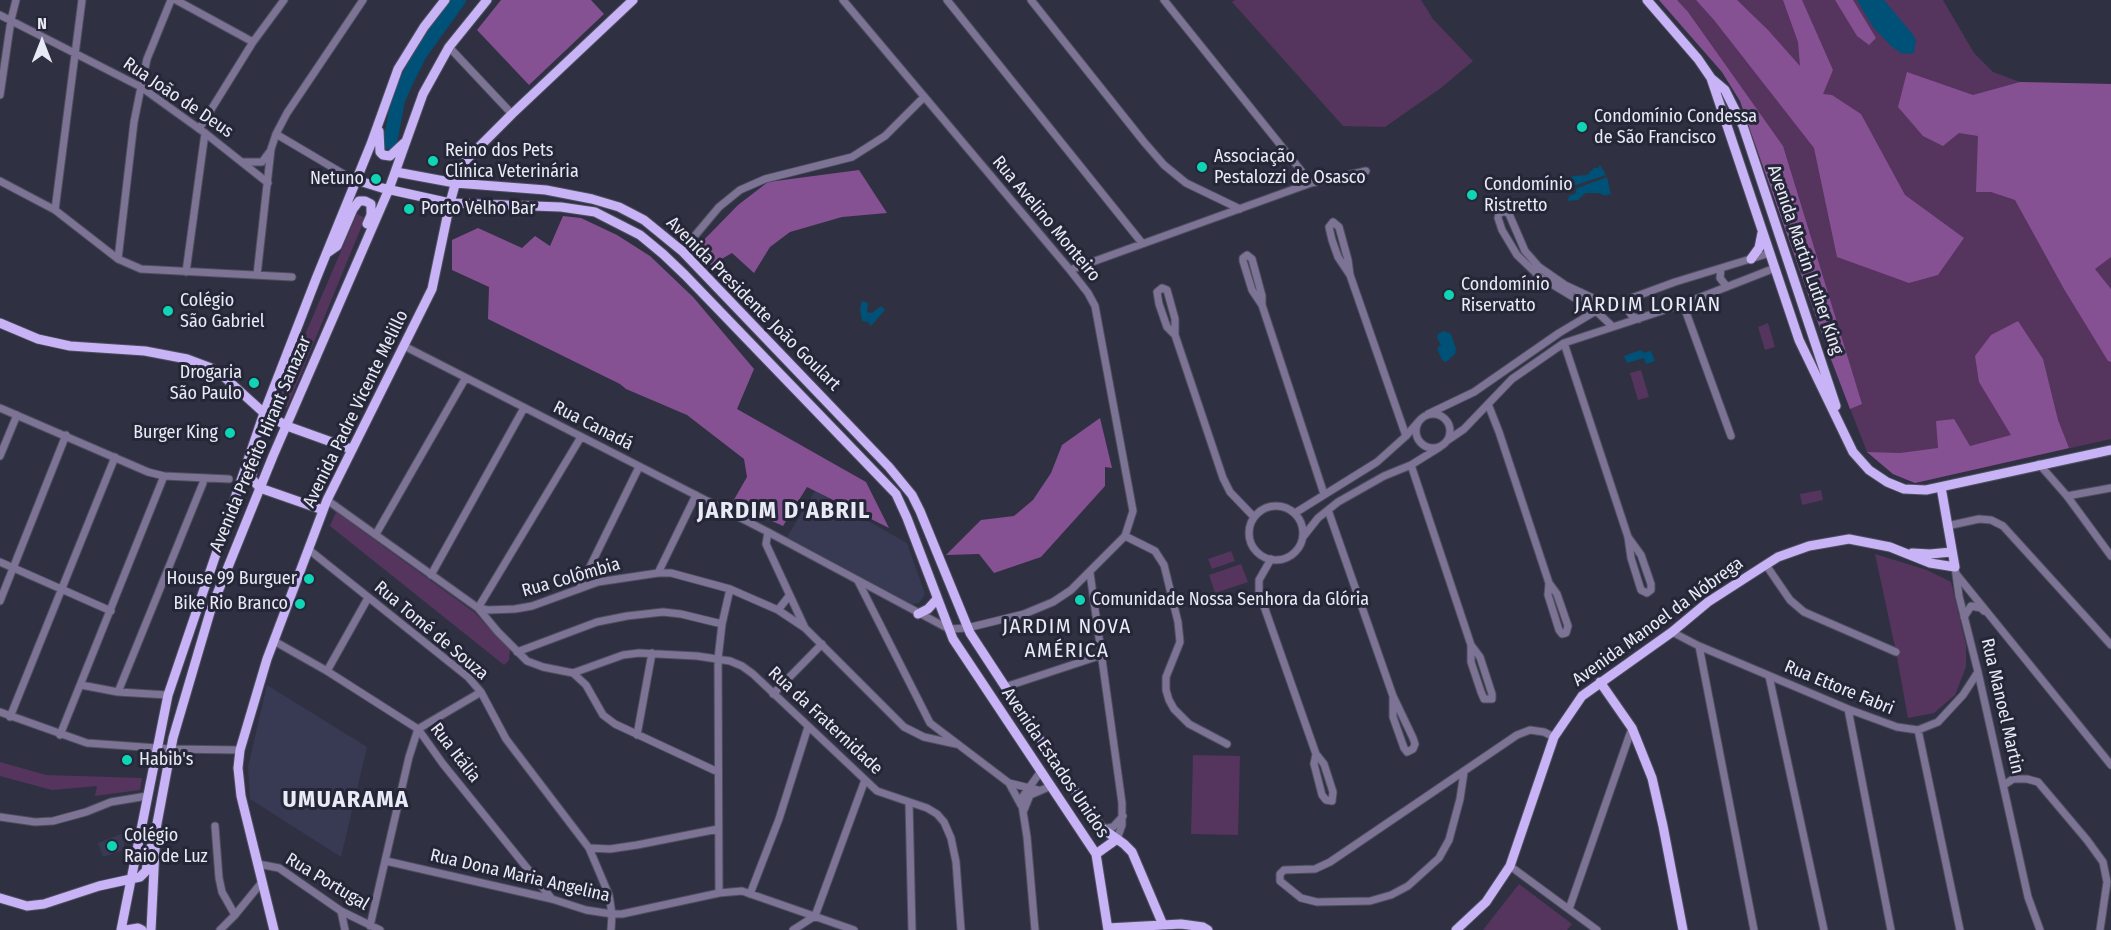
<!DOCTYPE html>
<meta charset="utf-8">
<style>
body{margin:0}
#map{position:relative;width:2111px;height:930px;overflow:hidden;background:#2f3142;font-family:"Fira Sans Condensed",sans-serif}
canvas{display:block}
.north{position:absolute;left:12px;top:12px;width:60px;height:60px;-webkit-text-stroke:4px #252738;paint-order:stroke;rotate:0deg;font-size:16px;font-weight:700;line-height:24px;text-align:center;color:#e8eaf5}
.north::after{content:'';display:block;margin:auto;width:21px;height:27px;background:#e8eaf5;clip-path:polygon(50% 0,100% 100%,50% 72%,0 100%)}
</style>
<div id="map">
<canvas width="2111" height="930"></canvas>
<div class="north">N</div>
</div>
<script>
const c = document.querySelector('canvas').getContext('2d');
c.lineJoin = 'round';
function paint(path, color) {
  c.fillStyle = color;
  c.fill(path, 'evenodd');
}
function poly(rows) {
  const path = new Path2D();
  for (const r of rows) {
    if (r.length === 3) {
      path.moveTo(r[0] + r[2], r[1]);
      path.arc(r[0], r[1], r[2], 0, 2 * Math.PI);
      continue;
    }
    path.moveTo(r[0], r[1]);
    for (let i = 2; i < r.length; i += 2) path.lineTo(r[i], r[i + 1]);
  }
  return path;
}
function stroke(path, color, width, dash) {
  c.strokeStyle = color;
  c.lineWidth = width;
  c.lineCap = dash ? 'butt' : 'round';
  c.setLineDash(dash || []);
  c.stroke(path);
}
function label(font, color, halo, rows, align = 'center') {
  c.font = font + ' "Fira Sans Condensed",sans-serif';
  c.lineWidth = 6;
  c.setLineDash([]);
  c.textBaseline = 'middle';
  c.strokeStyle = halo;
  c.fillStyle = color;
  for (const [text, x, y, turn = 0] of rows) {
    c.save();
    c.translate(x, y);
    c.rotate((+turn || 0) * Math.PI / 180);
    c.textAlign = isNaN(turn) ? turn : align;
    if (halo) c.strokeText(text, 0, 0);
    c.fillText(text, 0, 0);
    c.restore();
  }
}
const built = poly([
 [815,491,907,543,925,594,919,603,912,604,787,537],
 [267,685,367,747,341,857,250,799,248,767],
 [126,832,124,850,103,857,98,843]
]);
const green = poly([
 [1235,0,1421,0,1433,19,1473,61,1441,88,1385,127,1343,126,1232,2],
 [1659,0,1943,0,1974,53,1993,72,2020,82,2111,84,2111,439,1915,483,1893,474,1867,452,1829,354,1740,101,1722,72],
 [357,214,365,218,287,408,276,402],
 [1768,323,1775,347,1765,350,1758,327],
 [1641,370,1649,397,1638,400,1630,373],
 [1821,490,1823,500,1802,505,1800,494],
 [336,512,474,612,510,650,509,660,504,665,330,526],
 [1231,551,1235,561,1212,569,1208,559],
 [1875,554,1927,570,1951,582,1966,645,1966,667,1955,695,1934,713,1908,718,1896,652],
 [1241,564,1248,582,1215,593,1209,575],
 [1193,755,1240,756,1238,835,1191,834],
 [0,762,46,775,142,778,140,790,95,796,97,786,52,790,0,776],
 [1519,884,1572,924,1567,930,1483,930]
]);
const forest = poly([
 [501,0,591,0,604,14,529,85,477,30],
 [1659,0,1677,0,1688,12,1783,146,1862,404,1850,409,1829,354,1740,101,1722,72],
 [1696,0,1737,0,1768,30,1800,66,1798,42,1783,0,1802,0,1833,70,1823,94,1832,95,1861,114,1905,195,1964,238,1938,275,1909,283,1837,257,1814,148,1714,20],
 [1835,0,1853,0,1876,38,1869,45,1857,36],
 [1907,72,1973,95,2020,82,2111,84,2111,257,2095,269,2111,289,2111,362,2108,361,2064,289,2015,200,1991,192,1976,192,1978,136,1959,133,1943,146,1923,136,1898,107],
 [859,170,887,213,842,217,790,232,770,247,754,273,732,253,711,265,695,249,738,205,768,182],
 [563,216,581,218,617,235,650,256,693,297,754,369,737,409,866,482,889,528,807,487,783,526,732,503,747,477,744,459,687,415,626,389,620,384,488,319,489,287,452,270,452,240,478,228,522,248,535,236,550,246],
 [2018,321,2043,359,2058,420,2069,448,1915,483,1893,474,1867,452,1900,453,1938,448,1936,421,1954,419,1970,446,2011,435,1979,382,1975,356,1991,335],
 [1100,418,1112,468,1105,467,1105,486,1041,557,994,573,979,554,946,555,981,520,1014,516,1033,500,1051,473,1062,445]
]);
const water = poly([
 [1857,0,1884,0,1914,36,1916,41,1914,52,1912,54,1901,53,1891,46,1873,27],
 [1600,165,1606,175,1576,185,1569,185,1566,181,1573,176,1587,175,1594,168,1598,168],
 [1607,177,1611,195,1608,194,1606,196,1599,193,1587,193,1584,194,1578,200,1567,201,1570,195,1575,194,1577,188],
 [862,301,868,303,867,312,872,313,881,306,885,310,871,326,868,322,862,321,860,309],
 [1444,331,1451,334,1456,349,1455,354,1446,362,1442,360,1437,348,1441,345,1437,338,1438,334],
 [1641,350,1643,353,1651,351,1655,361,1646,364,1644,358,1627,363,1624,356]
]);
const river = poly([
 [390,143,398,100,407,80,420,54,459,0]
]);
const minor = poly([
 [176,0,253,42],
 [947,0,1142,243],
 [1031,0,1144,142,1164,165,1186,183,1240,209],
 [1164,0,1311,183],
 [0,15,141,87,205,133,268,183],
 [449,47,512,114],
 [0,95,11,20,16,0],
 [199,129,253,42,284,0],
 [276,134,347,176,356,180],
 [243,162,262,162,271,150],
 [0,181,55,210,118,259,141,269,292,277],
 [55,210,82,0],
 [682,251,719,207,740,190,765,179,852,157,885,136,924,97],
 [118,259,134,122,141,87,147,59,171,0],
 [1721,268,1720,278,1727,287],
 [1070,270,1311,183,1366,171],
 [186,272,205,133],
 [257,275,271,149,276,134,287,113,363,0],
 [1350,275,1338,257,1332,240,1329,227,1333,222,1339,227,1348,260,1350,275,1406,436],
 [1634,297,1627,305,1627,309,1632,316,1639,319],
 [1683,304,1731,436],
 [1262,305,1262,296,1252,259,1247,255,1243,258,1243,261,1252,290,1262,305,1324,494],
 [1608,305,1565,285,1539,267,1525,251,1509,214,1504,211,1499,214,1498,218,1502,230,1517,255,1540,277,1596,311,1612,326],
 [1175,335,1167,327,1159,304,1157,292,1162,288,1167,290,1175,319,1175,335,1223,478,1230,492,1254,517],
 [1564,343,1628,537,1631,558,1641,590,1647,593,1651,590,1651,584,1641,555,1628,537],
 [404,346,768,532,949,629,967,628,1024,614,1053,602,1071,590,1125,536,1133,511,1095,306,1088,293,1070,270,843,0],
 [1488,404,1499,432,1549,583,1557,594,1568,626,1566,633,1562,634,1559,630,1548,595,1549,583],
 [0,408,148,472,164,476,229,479],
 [1433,431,17],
 [1428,414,1474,392,1559,333,1596,311,1675,282,1770,253],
 [581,437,478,608,488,610,515,609,532,606,598,582,658,573,671,573,730,589,778,610,805,628],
 [1448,440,1464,429,1512,379,1564,343,1683,304,1775,268],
 [0,456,17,415],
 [2039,464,2067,496,2111,556],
 [1411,465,1471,645,1471,662,1481,692,1484,699,1492,699,1492,694,1480,657,1471,645],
 [2067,496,2111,488],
 [327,500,478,608,498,632,527,661,543,667,573,673,623,655,639,653,697,656,730,661,742,666,753,674,877,791,927,808,937,814,944,822,951,838,956,862,961,930],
 [1276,533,27],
 [1328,510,1393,696,1413,738,1415,744,1413,749,1407,752,1404,748,1393,717,1393,696],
 [1295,513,1377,462,1406,436,1419,421],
 [1947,526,1979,519,1991,520,2003,526,2111,645],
 [768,532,766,544,805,628,904,727,924,737,956,744],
 [376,534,465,379],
 [1125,536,1155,551,1164,565,1178,622,1180,642,1166,677,1166,690,1169,700,1174,709,1189,724,1227,744],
 [1303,537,1318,518,1338,502,1384,476,1411,465,1440,447],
 [308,549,468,677,481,692,506,739,589,848,610,849,637,845,718,829],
 [1271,559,1259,580,1259,592,1316,754,1324,764,1333,792,1332,801,1326,800,1322,795,1314,764,1316,754],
 [0,562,111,611],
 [1766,565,1790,600,1804,612,1896,652],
 [1955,567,1959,596,1978,672,2028,897,2040,930],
 [658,573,696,495],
 [1090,573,1122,803,1122,825,1117,839],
 [431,575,524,408],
 [1957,575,2111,765],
 [858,581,930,723,1009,783,1038,790],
 [579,589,639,467],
 [0,601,66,435],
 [778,610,789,596],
 [1964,617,1971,606,1981,608,1984,611],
 [1672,632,1699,646,1848,709,1897,727,1918,730,1938,722,1963,695,1978,672],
 [274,641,327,671,418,729,443,764,552,899],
 [1699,646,1754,930],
 [517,652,597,622,627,616,663,612,681,614,722,624],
 [327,671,368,598],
 [573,673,586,685,603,715,615,724,718,772],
 [1769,676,1824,930],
 [81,685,118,692,168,695],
 [1005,687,1102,655],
 [118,692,203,483,203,479],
 [773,694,822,644],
 [1848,709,1891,930],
 [0,712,87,743,171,749,240,750],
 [10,717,115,457],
 [1918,730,1960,930],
 [60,735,164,476],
 [637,735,652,653],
 [1464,772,1460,799,1449,840,1439,858,1408,886,1391,895,1370,901,1317,902,1301,898,1280,881,1280,874,1284,870,1315,869,1330,862,1517,735,1530,730,1544,732,1554,737],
 [1009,783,1021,805],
 [2004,785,2013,779,2027,779,2038,782,2087,840,2103,862,2107,882,2100,930],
 [909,802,912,930],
 [1024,810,1030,795,1051,786],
 [0,817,35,822,53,821,86,812,111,802,147,796],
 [215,826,219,878,222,892,235,915],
 [1103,829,1113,827,1123,816],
 [589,848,609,895,612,914,611,930],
 [386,861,552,899,586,910,612,914,622,914,719,893,742,891,854,930],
 [258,864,279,868,341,911,380,930],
 [1510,866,1597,930],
 [719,893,718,659,722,624,730,589],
 [750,894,779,819,808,727],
 [1569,909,1632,728],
 [341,911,345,930],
 [815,916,865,780],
 [370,926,409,757,418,729,481,692],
 [220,930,235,915,262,882],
 [793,930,815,916],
 [1035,930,1027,837,1021,799,1041,771]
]);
const major = poly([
 [1647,0,1698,59,1711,78,1799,340,1853,452,1869,470,1887,482,1904,489,1926,490,2111,450],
 [1712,79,1725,90,1743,126,1836,406],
 [379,131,380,152,383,155,390,156,404,143],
 [396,172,455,183,546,190,592,199,619,207,644,220,682,251,889,467,912,495,920,511,970,633,1063,775,1103,829,1124,844,1132,852,1163,925],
 [356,180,382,188,450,203,561,207,595,212,640,235,663,254,685,275,896,494,907,518,953,639,1096,854,1108,930],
 [327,253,337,246,353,209,359,201,365,201,371,204,371,215,367,224],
 [1751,259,1759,248,1762,233],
 [0,323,38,339,70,346,145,351,187,359,211,368,222,375,264,413,287,426,351,449],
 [257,453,251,478,260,488,323,510],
 [1912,553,1930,554,1952,552],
 [918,614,928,609,937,599],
 [1600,682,1632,728,1652,778,1663,826,1683,930],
 [1096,854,1117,839],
 [0,898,27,906,44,904,99,886,140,877,146,871,150,848],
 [1108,928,1181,924,1203,927,1208,930],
 [121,930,168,695,264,413,316,279,371,144,398,69,424,27,445,0],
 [126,930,138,928,142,930],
 [151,930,156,829,173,738,211,609,273,456,389,189,423,94,449,47,487,0],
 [274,930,241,796,238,768,240,750,267,659,327,500,432,289,450,203,459,170,466,160,512,114,633,0],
 [1456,930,1486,902,1510,866,1554,737,1582,696,1672,632,1708,602,1753,573,1778,557,1809,546,1849,539,1890,547,1930,563,1955,567,1941,487]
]);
const markers = [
 [1582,127,6,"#10d5b4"],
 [433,161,6,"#10d5b4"],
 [1202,167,6,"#10d5b4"],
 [376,179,6,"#10d5b4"],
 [1472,195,6,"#10d5b4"],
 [409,209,6,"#10d5b4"],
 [1449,295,6,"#10d5b4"],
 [168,311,6,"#10d5b4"],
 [254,383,6,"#10d5b4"],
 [230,433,6,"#10d5b4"],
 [309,579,6,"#10d5b4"],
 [1080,600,6,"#10d5b4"],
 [300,604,6,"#10d5b4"],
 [127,760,6,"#10d5b4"],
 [112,846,6,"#10d5b4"]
];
const streetNames = [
 ["Rua João de Deus",178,98,34],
 ["Rua Avelino Monteiro",1046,219,50],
 ["Avenida Martin Luther King",1805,260,71],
 ["Avenida Presidente João Goulart",753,304,45],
 ["Avenida Padre Vicente Melillo",356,409,-64],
 ["Rua Canadá",593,426,27],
 ["Avenida Prefeito Hirant Sanazar",261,444,-67],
 ["Rua Colômbia",571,578,-16],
 ["Avenida Manoel da Nóbrega",1658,622,-36],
 ["Rua Tomé de Souza",431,631,40],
 ["Rua Ettore Fabri",1839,688,22],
 ["Rua Manoel Martin",2002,706,77],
 ["Rua da Fraternidade",825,721,43],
 ["Rua Itália",455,753,52],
 ["Avenida Estados Unidos",1055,763,56],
 ["Rua Dona Maria Angelina",520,876,13],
 ["Rua Portugal",327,882,31]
];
const poiNames = [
 ["Condomínio Condessa",1594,117],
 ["de São Francisco",1594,138],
 ["Reino dos Pets",445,151],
 ["Clínica Veterinária",445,172],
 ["Associação",1214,157],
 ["Pestalozzi de Osasco",1214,178],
 ["Netuno",364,179,"right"],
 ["Condomínio",1484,185],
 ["Ristretto",1484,206],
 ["Porto Velho Bar",421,209],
 ["Condomínio",1461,285],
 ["Riservatto",1461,306],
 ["Colégio",180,301],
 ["São Gabriel",180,322],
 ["Drogaria",242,373,"right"],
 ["São Paulo",242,394,"right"],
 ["Burger King",218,433,"right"],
 ["House 99 Burguer",297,579,"right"],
 ["Comunidade Nossa Senhora da Glória",1092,600],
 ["Bike Rio Branco",288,604,"right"],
 ["Habib's",139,760],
 ["Colégio",124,836],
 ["Raio de Luz",124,857]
];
const quarterNames = [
 ["JARDIM LORIAN",1648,305],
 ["JARDIM NOVA",1067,627],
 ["AMÉRICA",1067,651]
];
const districtNames = [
 ["JARDIM D'ABRIL",784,511],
 ["UMUARAMA",346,800]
];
paint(built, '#373a52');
paint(green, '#55345e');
paint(forest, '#855192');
paint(water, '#005177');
stroke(river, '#005177', 14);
stroke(minor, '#4d4f5f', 9);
stroke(major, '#4d4f5f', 11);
stroke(minor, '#7d7394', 7);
stroke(major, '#c8b3f6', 9);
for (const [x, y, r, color] of markers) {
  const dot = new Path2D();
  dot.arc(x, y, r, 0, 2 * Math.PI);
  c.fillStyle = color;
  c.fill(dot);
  stroke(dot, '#252738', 2);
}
label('18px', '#e8eaf5', '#252738', streetNames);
label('18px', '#e8eaf5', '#252738', poiNames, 'left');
c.letterSpacing = '1.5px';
label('21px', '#e8eaf5', '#252738', quarterNames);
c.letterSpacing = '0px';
c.letterSpacing = '1.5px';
label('bold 24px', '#e8eaf5', '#252738', districtNames);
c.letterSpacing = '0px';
</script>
